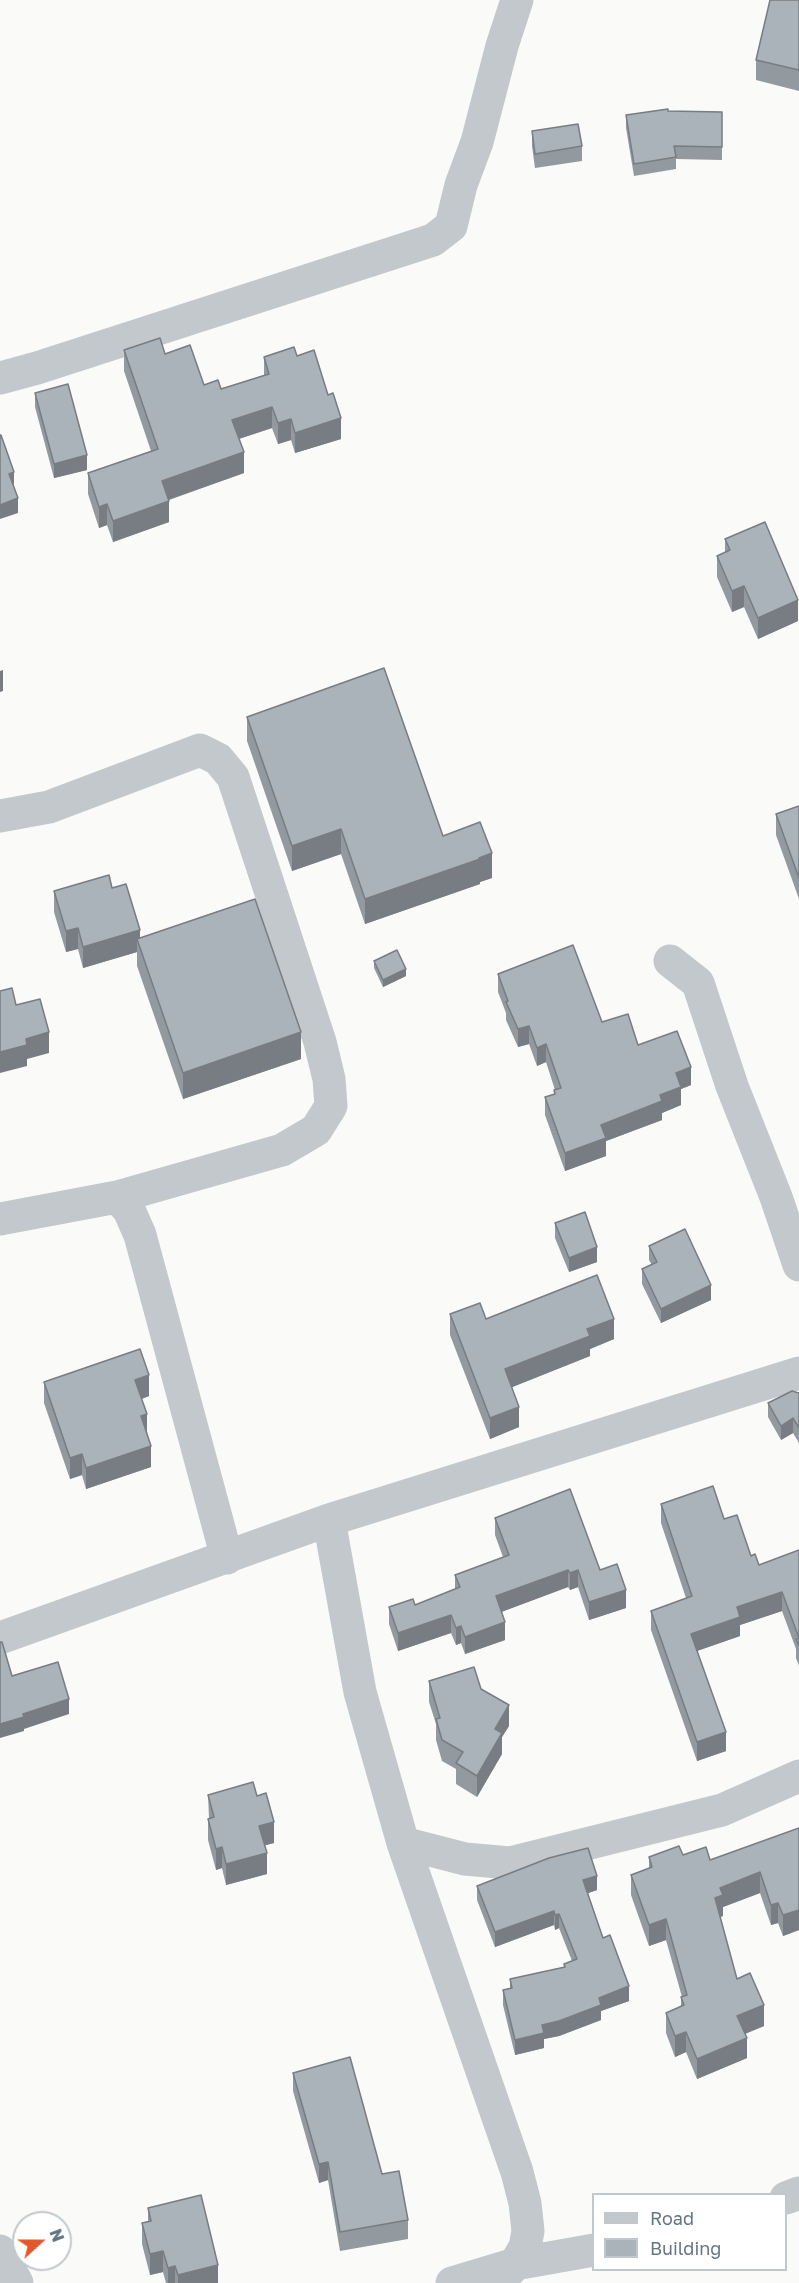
<!DOCTYPE html>
<style>
body{margin:0}
#map{position:relative;width:799px;height:2283px;overflow:hidden;background:#fafaf8;font-family:"Golos Text",sans-serif}
canvas{display:block}
.legend{position:absolute;left:592px;top:2193px;width:195px;height:78px;box-sizing:border-box;background:#fff;border:2px solid #c1c8cd;margin:0;padding:8px 10px;list-style:none;font-size:18px;color:#657683}
.legend li{display:flex;align-items:center;gap:12px;height:30px}
.legend b{width:30px;border:2px solid #c1c8cd}
.north{position:absolute;left:12px;top:2211px;width:60px;height:60px;box-sizing:border-box;background:#fff;border:2px solid #c1c8cd;border-radius:50%;rotate:69deg;font-size:16px;font-weight:700;line-height:24px;text-align:center;color:#657683}
.north::after{content:'';display:block;margin:auto;width:21px;height:27px;background:#e4572e;clip-path:polygon(50% 0,100% 100%,50% 72%,0 100%)}
</style>
<div id="map">
<canvas width="799" height="2283"></canvas>
<ul class="legend">
<li><b style="height:8px;background:#c3c8cc"></b>Road</li>
<li><b style="height:16px;background:#aab3b9"></b>Building</li>
</ul>
<div class="north">N</div>
</div>
<script>
const c = document.querySelector('canvas').getContext('2d');
c.lineJoin = 'round';
function poly(rows) {
  const path = new Path2D();
  for (const r of rows) {
    path.moveTo(r[0], r[1]);
    for (let i = 2; i < r.length; i += 2) path.lineTo(r[i], r[i + 1]);
  }
  return path;
}
function stroke(path, color, width, dash) {
  c.strokeStyle = color;
  c.lineWidth = width;
  c.lineCap = dash ? 'butt' : 'round';
  c.setLineDash(dash || []);
  c.stroke(path);
}
function paint(path, color) {
  c.fillStyle = color;
  c.fill(path, 'evenodd');
}
const minor = poly([
 [0,378,37,368,433,240,451,226,461,185,477,142,502,46,517,0],
 [0,816,49,807,200,750,218,759,233,777,320,1042,329,1079,331,1106,316,1130,282,1150,117,1197,0,1219],
 [670,961,698,983,732,1086,776,1197,799,1265],
 [117,1197,129,1210,140,1235,227,1558],
 [329,1520,360,1692,403,1843,517,2172,525,2203,528,2231,525,2247,515,2264,499,2283],
 [0,1638,329,1520,799,1373],
 [403,1843,465,1859,510,1863,722,1810,799,1776],
 [786,2198,799,2193],
 [0,2251,17,2283],
 [452,2283,515,2264,594,2250]
]);
const wall = poly([
 [799,0,799,91,756,80,756,60],
 [668,111,722,112,722,160,676,159,676,169,634,176,626,128,626,115],
 [532,131,582,146,582,161,535,168,532,146],
 [124,350,165,354,204,385,221,389,264,375,264,357,297,356,341,439,295,453,291,440,278,444,272,428,239,439,244,473,169,500,169,522,113,542,107,525,99,528,88,494,88,473,151,451,124,371],
 [35,393,87,470,54,478,35,407],
 [725,539,798,621,758,639,744,607,732,612,717,577,717,556,725,553],
 [247,717,443,836,492,878,480,882,480,884,365,924,341,854,292,871,247,741],
 [799,806,799,899,776,835,776,814],
 [112,888,140,939,301,1059,183,1099,137,966,137,952,83,968,78,949,66,952,54,912,54,891],
 [374,961,406,976,383,987,374,968],
 [498,974,602,1022,638,1045,691,1085,681,1089,681,1105,662,1113,662,1120,606,1141,606,1156,565,1171,545,1115,545,1097,554,1094,554,1090,555,1090,546,1062,537,1066,529,1044,518,1047,506,1020,506,1013,498,992],
 [555,1223,597,1262,569,1272,555,1238],
 [649,1246,711,1300,661,1323,642,1284,642,1269,652,1265,649,1260],
 [450,1314,486,1319,614,1339,590,1349,590,1356,512,1387,519,1427,490,1439,450,1335],
 [44,1382,149,1396,142,1399,151,1467,86,1489,82,1475,70,1479,44,1403],
 [799,1393,799,1443,793,1433,781,1440,768,1417,768,1403],
 [661,1504,724,1519,759,1565,799,1550,799,1666,796,1658,796,1649,782,1611,740,1625,740,1636,697,1651,726,1751,697,1761,651,1630,651,1611,686,1598,661,1523],
 [495,1518,600,1570,626,1608,589,1620,578,1587,570,1590,568,1587,501,1612,505,1640,465,1654,461,1643,456,1645,451,1633,398,1651,389,1624,389,1607,415,1605,455,1589,455,1575,503,1557,495,1535],
 [429,1681,481,1689,509,1726,502,1737,502,1754,477,1797,456,1784,456,1769,442,1761,436,1740,436,1724,429,1702],
 [208,1795,274,1843,265,1845,267,1874,226,1885,222,1868,216,1870,208,1840,208,1819,209,1818],
 [799,1828,799,1930,783,1936,778,1923,771,1925,760,1893,723,1907,723,1916,720,1917,737,1979,764,2026,745,2034,747,2058,697,2079,686,2052,675,2057,666,2033,666,2013,681,2007,681,1997,682,1997,666,1940,649,1946,631,1895,631,1875,649,1868,649,1857,683,1855,710,1860],
 [477,1886,597,1890,588,1893,603,1938,629,2001,601,2011,601,2020,559,2036,544,2039,544,2048,515,2055,503,2005,503,1990,510,1988,510,1979,564,1967,564,1964,572,1961,559,1928,555,1930,554,1925,495,1947,477,1900],
 [293,2073,382,2174,408,2220,408,2239,340,2251,328,2180,319,2183,293,2091],
 [148,2208,218,2283,166,2283,163,2272,150,2275,142,2244,142,2223,148,2221]
]);
const shadedWall = poly([
 [272,407,272,428,232,441,232,420],
 [341,418,341,439,295,453,295,433],
 [291,419,291,440,278,444,278,423],
 [244,452,244,473,162,502,162,481],
 [87,455,87,470,54,478,54,464],
 [14,472,14,486,9,474],
 [18,498,18,513,0,519,0,505],
 [169,501,169,522,113,542,113,521],
 [107,504,107,525,99,528,99,507],
 [744,586,744,607,732,612,732,591],
 [798,600,798,621,758,639,758,618],
 [3,670,3,691,0,692,0,671],
 [341,829,341,854,292,871,292,846],
 [492,853,492,878,480,882,480,884,365,924,365,899],
 [78,928,78,949,66,952,66,931],
 [140,930,140,947,137,939,137,952,83,968,83,947],
 [406,969,406,976,383,987,383,980],
 [529,1026,529,1044,518,1047,518,1029],
 [49,1032,49,1053,27,1059,27,1066,0,1073,0,1052,26,1039],
 [301,1032,301,1059,183,1099,183,1073],
 [546,1044,546,1062,537,1066,537,1048],
 [691,1067,691,1085,681,1089,681,1105,662,1113,662,1120,606,1141,606,1156,565,1171,565,1153,601,1125,660,1095,676,1073],
 [597,1247,597,1262,569,1272,569,1258],
 [711,1285,711,1300,661,1323,661,1309],
 [614,1319,614,1339,590,1349,590,1356,505,1390,505,1369,587,1329],
 [149,1375,149,1396,135,1401,135,1380],
 [519,1407,519,1427,490,1439,490,1418],
 [147,1414,147,1434,141,1416],
 [793,1418,793,1433,781,1440,781,1426],
 [151,1446,151,1467,86,1489,86,1468],
 [82,1454,82,1475,70,1479,70,1458],
 [568,1570,568,1587,496,1614,496,1596],
 [578,1570,578,1587,570,1590,570,1573],
 [626,1590,626,1608,589,1620,589,1602],
 [782,1592,782,1611,740,1625,740,1636,691,1653,691,1634,737,1607],
 [451,1615,451,1633,398,1651,398,1633],
 [505,1622,505,1640,465,1654,465,1637],
 [461,1626,461,1643,456,1645,456,1628],
 [69,1699,69,1714,24,1729,24,1731,0,1738,0,1724,23,1714],
 [509,1705,509,1726,502,1737,502,1754,477,1797,477,1776,495,1729],
 [726,1732,726,1751,697,1761,697,1742],
 [274,1822,274,1843,259,1847,259,1826],
 [222,1847,222,1868,216,1870,216,1849],
 [267,1853,267,1874,226,1885,226,1864],
 [760,1872,760,1893,723,1907,723,1916,715,1919,715,1898,720,1888],
 [597,1876,597,1890,583,1895,583,1880],
 [778,1903,778,1923,771,1925,771,1905],
 [799,1910,799,1930,783,1936,783,1915],
 [554,1911,554,1925,495,1947,495,1932],
 [559,1914,559,1928,555,1930,555,1915],
 [666,1919,666,1940,649,1946,649,1925],
 [629,1986,629,2001,601,2011,601,2020,559,2036,544,2039,544,2048,515,2055,515,2040,542,2025,599,1998],
 [764,2005,764,2026,737,2037,737,2016],
 [686,2032,686,2052,675,2057,675,2036],
 [747,2038,747,2058,697,2079,697,2059],
 [328,2162,328,2180,319,2183,319,2164],
 [163,2251,163,2272,150,2275,150,2254],
 [218,2265,218,2283,178,2283,178,2275],
 [175,2266,175,2283,168,2283,168,2268]
]);
const building = poly([
 [770,0,799,0,799,70,756,60,770,0],
 [668,109,668,111,722,112,722,147,674,146,676,157,634,164,626,115,668,109],
 [578,124,582,146,535,154,532,131,578,124],
 [160,338,165,354,190,345,204,385,218,380,221,389,269,374,264,357,294,347,297,356,314,350,328,395,333,393,341,418,295,433,291,419,278,423,272,407,232,420,244,452,162,481,169,501,113,521,107,504,99,507,88,473,158,449,124,350,160,338],
 [68,384,87,455,54,464,35,393,68,384],
 [0,435,1,435,14,472,9,474,18,498,0,505,0,435],
 [765,522,798,600,758,618,744,586,732,591,717,556,730,550,725,539,765,522],
 [384,668,443,836,480,822,492,853,479,858,480,859,365,899,341,829,292,846,247,717,384,668],
 [799,806,799,878,776,814,799,806],
 [109,875,112,888,126,884,140,930,83,947,78,928,66,931,54,891,109,875],
 [255,899,301,1032,183,1073,137,939,255,899],
 [573,945,602,1022,628,1014,638,1045,677,1031,691,1067,676,1073,681,1087,660,1095,662,1101,601,1125,606,1138,565,1153,545,1097,555,1094,554,1090,561,1088,546,1044,537,1048,529,1026,518,1029,506,1002,508,1001,498,974,573,945],
 [397,950,406,969,383,980,374,961,397,950],
 [12,988,16,1005,40,999,49,1032,26,1039,27,1045,0,1052,0,991,12,988],
 [585,1212,597,1247,569,1258,555,1223,585,1212],
 [685,1229,711,1285,661,1309,642,1269,657,1262,649,1246,685,1229],
 [597,1275,614,1319,587,1329,590,1336,505,1369,519,1407,490,1418,450,1314,480,1303,486,1319,597,1275],
 [140,1349,149,1375,135,1380,147,1414,141,1416,151,1446,86,1468,82,1454,70,1458,44,1382,140,1349],
 [792,1391,799,1393,799,1428,793,1418,781,1426,768,1403,792,1391],
 [713,1486,724,1519,737,1515,751,1556,755,1554,759,1565,799,1550,799,1646,796,1639,799,1638,782,1592,737,1607,740,1617,691,1634,726,1732,697,1742,651,1611,692,1596,661,1504,713,1486],
 [570,1489,600,1570,617,1564,626,1590,589,1602,578,1570,570,1573,568,1570,496,1596,505,1622,465,1637,461,1626,456,1628,451,1615,398,1633,389,1607,413,1599,415,1605,460,1587,455,1575,509,1555,495,1518,570,1489],
 [0,1642,2,1642,12,1676,58,1662,69,1699,23,1714,24,1717,0,1724,0,1642],
 [474,1667,481,1689,509,1705,495,1729,502,1733,477,1776,456,1763,463,1752,442,1740,436,1719,440,1718,429,1681,474,1667],
 [253,1782,257,1796,266,1793,274,1822,259,1826,267,1853,226,1864,222,1847,216,1849,208,1819,214,1817,208,1795,253,1782],
 [799,1828,799,1910,783,1915,778,1903,771,1905,760,1872,720,1888,723,1895,715,1898,737,1979,750,1973,764,2005,737,2016,747,2038,697,2059,686,2032,675,2036,666,2013,684,2005,681,1997,687,1995,666,1919,649,1925,631,1875,652,1867,649,1857,679,1846,683,1855,706,1847,710,1860,799,1828],
 [588,1848,597,1876,583,1880,603,1938,610,1935,629,1986,599,1998,601,2005,559,2021,542,2025,544,2033,515,2040,503,1990,512,1988,510,1979,565,1967,564,1964,577,1959,559,1914,555,1915,554,1911,495,1932,477,1886,549,1858,588,1848],
 [350,2057,382,2174,399,2171,408,2220,340,2232,328,2162,319,2164,293,2073,350,2057],
 [201,2195,218,2265,178,2275,175,2266,168,2268,163,2251,150,2254,142,2223,151,2221,148,2208,201,2195]
]);
stroke(minor, '#c3c8cc', 33);
paint(wall, '#929a9f');
paint(shadedWall, '#777d82');
paint(building, '#aab3b9');
stroke(building, '#777d82', 1.5);
</script>
